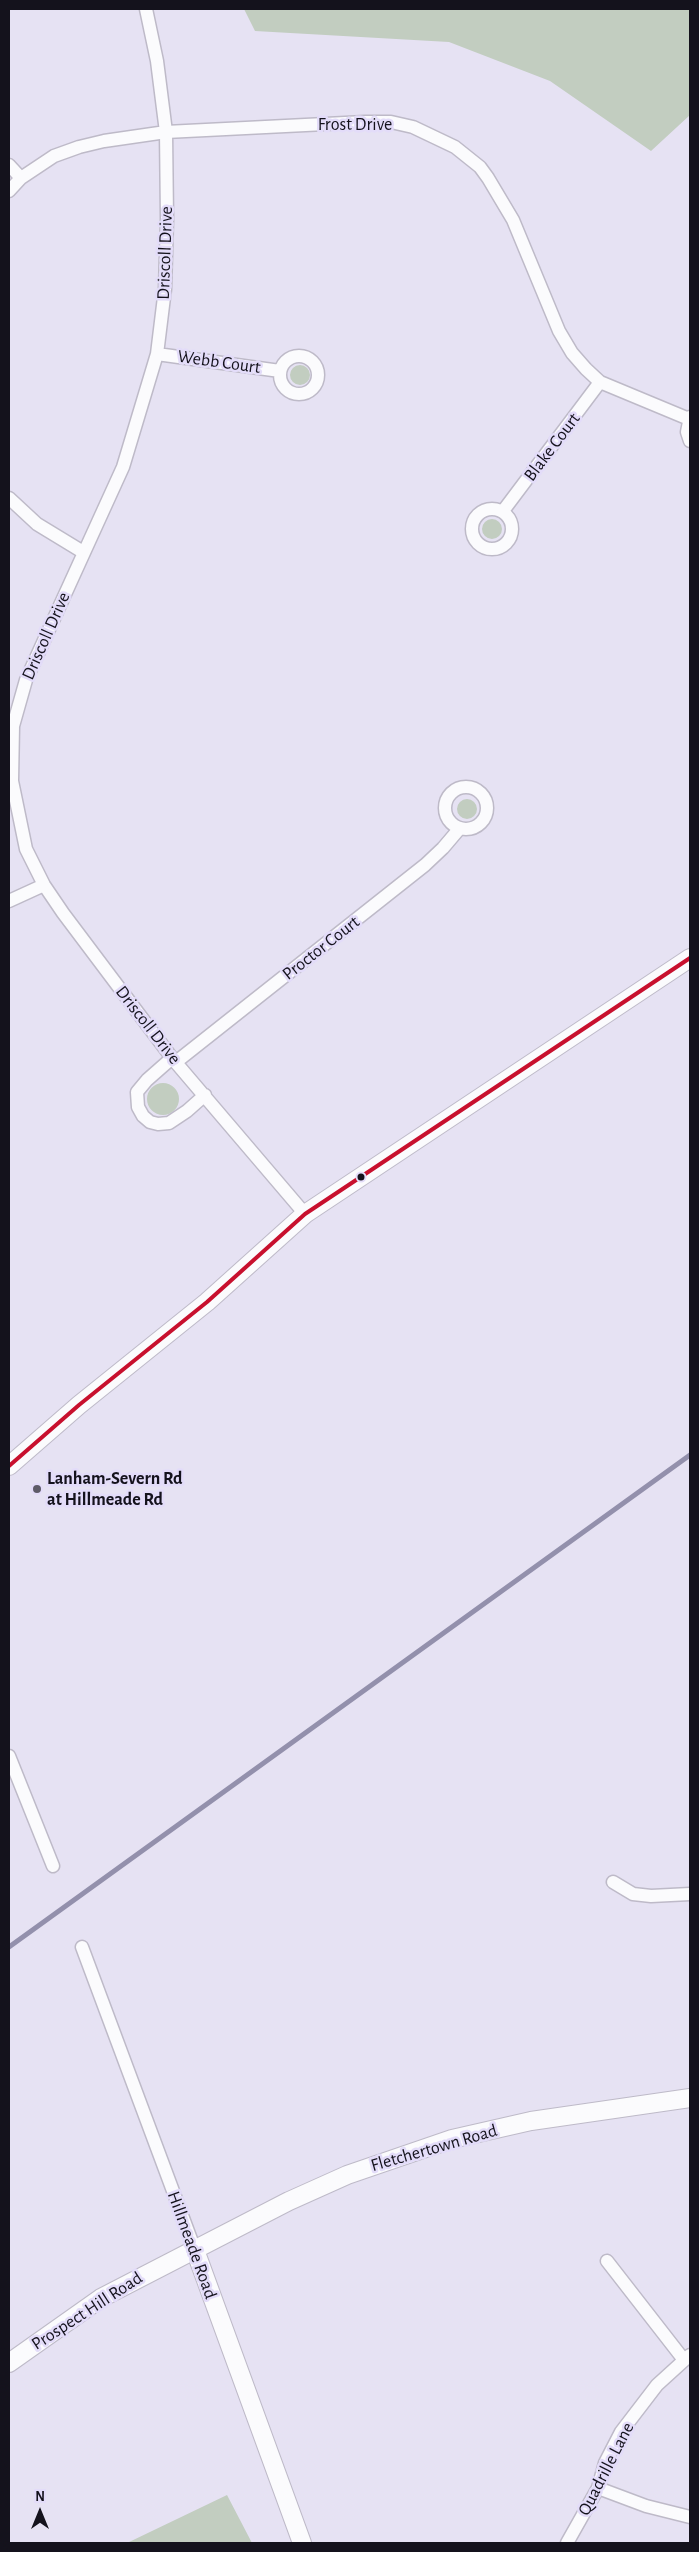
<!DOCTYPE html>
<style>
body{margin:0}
#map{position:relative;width:699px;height:2552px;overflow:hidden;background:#e6e2f3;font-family:"Alegreya Sans",sans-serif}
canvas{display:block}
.frame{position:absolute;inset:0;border:10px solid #14121c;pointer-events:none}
.north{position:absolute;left:15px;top:2487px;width:50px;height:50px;-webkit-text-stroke:4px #e3dcf9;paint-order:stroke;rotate:0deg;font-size:14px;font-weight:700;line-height:20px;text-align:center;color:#14121c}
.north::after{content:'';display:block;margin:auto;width:18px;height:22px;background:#14121c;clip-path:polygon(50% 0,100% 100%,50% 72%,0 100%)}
</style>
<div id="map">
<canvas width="699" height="2552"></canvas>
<div class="frame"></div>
<div class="north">N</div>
</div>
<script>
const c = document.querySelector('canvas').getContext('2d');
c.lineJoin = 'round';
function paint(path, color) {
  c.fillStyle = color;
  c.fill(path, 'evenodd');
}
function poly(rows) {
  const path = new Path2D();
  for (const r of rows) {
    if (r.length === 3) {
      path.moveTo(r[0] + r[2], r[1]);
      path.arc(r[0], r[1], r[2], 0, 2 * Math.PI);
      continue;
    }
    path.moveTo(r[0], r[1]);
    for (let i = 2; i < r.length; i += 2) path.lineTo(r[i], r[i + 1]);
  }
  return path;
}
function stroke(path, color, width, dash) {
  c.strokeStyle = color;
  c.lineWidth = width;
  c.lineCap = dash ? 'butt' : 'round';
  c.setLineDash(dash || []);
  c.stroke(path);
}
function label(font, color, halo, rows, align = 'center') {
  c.font = font + ' "Alegreya Sans",sans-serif';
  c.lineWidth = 5;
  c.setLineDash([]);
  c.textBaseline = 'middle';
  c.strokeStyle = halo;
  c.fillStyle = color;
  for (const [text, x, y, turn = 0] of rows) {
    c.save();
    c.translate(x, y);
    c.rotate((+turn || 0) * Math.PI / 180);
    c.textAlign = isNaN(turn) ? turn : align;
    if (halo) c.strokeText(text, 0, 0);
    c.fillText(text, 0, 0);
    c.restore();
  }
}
const green = poly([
 [244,9,690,9,690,115,651,151,550,81,449,42,255,31],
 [300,375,10],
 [492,529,10],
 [467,809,10],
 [163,1099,16],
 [227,2495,252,2543,127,2543]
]);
const street = poly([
 [146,9,157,61,166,132,167,219,165,289,157,354,123,467,26,680,13,726,12,781,26,849,44,885,63,913,172,1058,305,1214],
 [9,165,21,178],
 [9,191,21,178,54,156,79,147,104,141,166,132,365,122,391,122,413,127,455,147,480,167,488,178,513,220,559,331,572,353,586,369,600,382,689,419],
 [157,354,280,371],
 [299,375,19],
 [690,417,687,432,690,441],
 [9,498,37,524,83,552],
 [492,529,20],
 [503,511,600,382],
 [466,808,21],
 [9,901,44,885],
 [172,1058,147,1080,137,1092,138,1107,143,1116,150,1122,158,1124,169,1123,187,1111,205,1095],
 [176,1062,425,865,443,848,460,828],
 [9,1756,53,1866],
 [613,1882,633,1894,651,1896,690,1894],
 [82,1947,195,2250],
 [607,2261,684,2360],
 [598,2488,646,2506,690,2517],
 [567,2543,598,2488,605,2463,621,2432,657,2385,690,2355]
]);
const secondary = poly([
 [9,1466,79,1405,207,1302,305,1214,690,958],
 [195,2250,302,2543],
 [9,2363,101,2298,289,2201,347,2175,452,2139,531,2121,690,2098]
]);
const bus1 = poly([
 [9,1466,79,1405,207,1302,305,1214,690,958]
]);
const rail1 = poly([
 [9,1947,690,1455]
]);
const markers = [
 [361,1177,4.5,"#14121c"],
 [37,1489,5,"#5e5b67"]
];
const streetNames = [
 ["Frost Drive",355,125],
 ["Driscoll Drive",165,253,-88],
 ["Webb Court",219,362,8],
 ["Blake Court",552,447,-53],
 ["Driscoll Drive",46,636,-66],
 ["Proctor Court",321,948,-38],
 ["Driscoll Drive",148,1025,52],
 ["Fletchertown Road",434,2148,-16],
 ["Hillmeade Road",192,2245,70],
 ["Prospect Hill Road",87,2311,-33],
 ["Quadrille Lane",606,2469,-63]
];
const poiNames = [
 ["Lanham-Severn Rd",47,1479],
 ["at Hillmeade Rd",47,1500]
];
paint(green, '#c2cdc0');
stroke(street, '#bebac8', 15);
stroke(secondary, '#bebac8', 20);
stroke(street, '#fbfbfd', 12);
stroke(secondary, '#fbfbfd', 18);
stroke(bus1, '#c8102e', 4);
stroke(rail1, '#9390ac', 5);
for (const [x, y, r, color] of markers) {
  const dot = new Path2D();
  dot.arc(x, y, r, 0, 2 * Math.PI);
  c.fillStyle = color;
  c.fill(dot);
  stroke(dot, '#e3dcf9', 2);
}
label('18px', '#14121c', '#e3dcf9', streetNames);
label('bold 18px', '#14121c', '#e3dcf9', poiNames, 'left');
</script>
